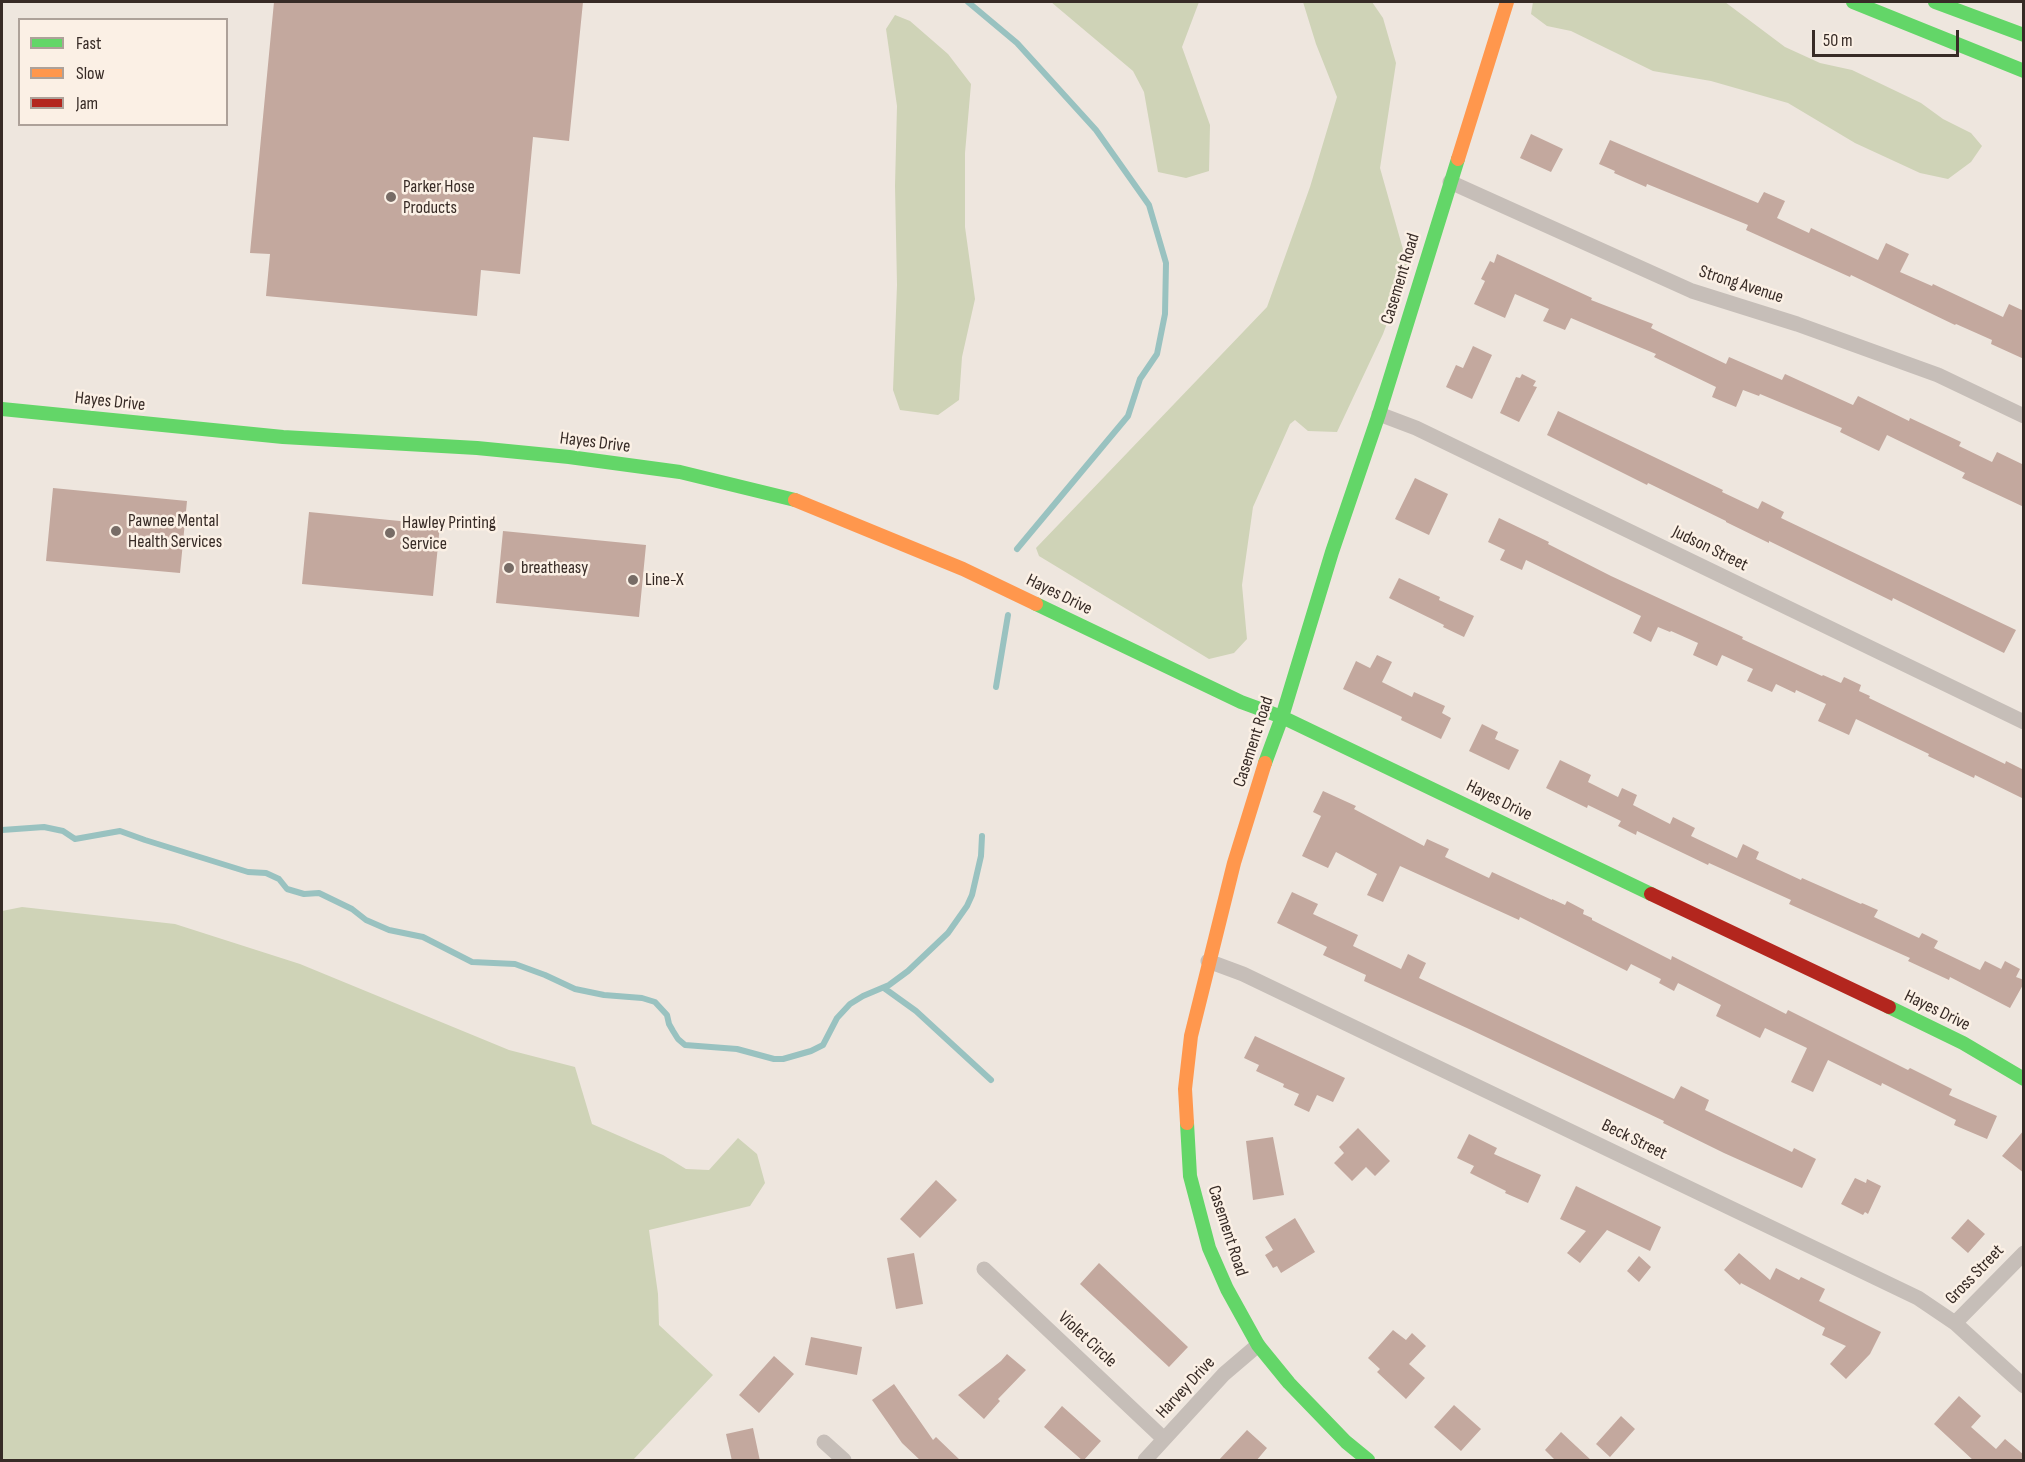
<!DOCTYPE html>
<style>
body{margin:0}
#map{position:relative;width:2025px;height:1462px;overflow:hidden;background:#eee6de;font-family:"Sofia Sans Condensed",sans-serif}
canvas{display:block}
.frame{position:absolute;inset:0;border:3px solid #372b26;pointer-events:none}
.legend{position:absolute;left:18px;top:18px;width:210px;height:108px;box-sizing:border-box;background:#fbf0e5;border:2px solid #ada199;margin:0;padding:8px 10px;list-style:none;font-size:18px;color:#372b26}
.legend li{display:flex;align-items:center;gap:12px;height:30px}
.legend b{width:30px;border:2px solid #ada199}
.scale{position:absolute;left:1812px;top:30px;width:147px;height:27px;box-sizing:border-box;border:3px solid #372b26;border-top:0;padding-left:8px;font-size:18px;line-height:21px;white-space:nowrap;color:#372b26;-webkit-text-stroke:4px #fbf0e5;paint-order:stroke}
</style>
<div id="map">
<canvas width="2025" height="1462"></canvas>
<div class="frame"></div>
<ul class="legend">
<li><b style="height:8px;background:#63d668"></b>Fast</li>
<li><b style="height:8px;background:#ff974d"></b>Slow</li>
<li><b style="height:8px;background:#b3261e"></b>Jam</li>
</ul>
<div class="scale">50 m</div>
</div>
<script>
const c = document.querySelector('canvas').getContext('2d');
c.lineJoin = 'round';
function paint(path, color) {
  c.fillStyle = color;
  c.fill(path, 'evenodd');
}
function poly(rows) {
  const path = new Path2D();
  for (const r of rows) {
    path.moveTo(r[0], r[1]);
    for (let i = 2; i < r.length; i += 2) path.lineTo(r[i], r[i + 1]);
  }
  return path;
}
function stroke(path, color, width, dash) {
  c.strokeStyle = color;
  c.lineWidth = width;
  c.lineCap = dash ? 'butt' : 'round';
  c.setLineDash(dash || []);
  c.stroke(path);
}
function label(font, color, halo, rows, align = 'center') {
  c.font = font + ' "Sofia Sans Condensed",sans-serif';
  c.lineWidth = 5;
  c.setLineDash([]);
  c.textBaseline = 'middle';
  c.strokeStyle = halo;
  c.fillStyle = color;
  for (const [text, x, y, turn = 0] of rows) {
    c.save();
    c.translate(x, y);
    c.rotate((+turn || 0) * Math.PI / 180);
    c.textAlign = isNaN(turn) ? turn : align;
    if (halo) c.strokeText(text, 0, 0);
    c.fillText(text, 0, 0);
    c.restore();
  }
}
const green = poly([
 [1051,2,1199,2,1182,47,1210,125,1209,171,1186,178,1158,172,1144,92,1133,71],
 [1303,2,1372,2,1383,18,1396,63,1380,168,1408,267,1383,334,1337,432,1308,431,1295,420,1290,424,1253,507,1242,585,1247,639,1234,653,1209,659,1039,556,1036,548,1267,307,1310,187,1337,97,1316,44],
 [1533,2,1725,2,1785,47,1820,63,1852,70,1921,103,1943,119,1971,133,1982,146,1971,162,1948,179,1920,173,1855,143,1788,103,1711,81,1653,71,1571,31,1547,26,1531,14],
 [895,15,910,21,948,54,971,84,965,153,965,227,975,299,962,357,959,400,938,415,900,410,893,390,897,285,895,186,897,106,886,29],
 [22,907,175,924,300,964,509,1050,575,1067,592,1124,663,1155,686,1169,709,1170,738,1138,757,1154,765,1183,750,1206,649,1230,658,1294,659,1325,713,1375,633,1460,2,1460,2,911]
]);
const stream = poly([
 [968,2,1017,43,1096,130,1149,205,1166,263,1165,314,1157,354,1140,379,1128,416,1017,549],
 [996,687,1008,615],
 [2,830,44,827,63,831,75,839,120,831,145,840,248,872,266,873,279,879,287,889,304,894,319,893,352,909,366,920,389,930,423,937,472,962,515,964,545,975,575,989,604,995,642,998,655,1002,667,1015,669,1024,673,1031,678,1039,685,1045,737,1049,774,1059,783,1059,811,1051,823,1045,837,1018,850,1004,863,996,889,985,908,971,948,933,967,906,972,895,981,856,982,836],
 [884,988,916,1011,991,1080]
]);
const building = poly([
 [274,2,583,2,569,141,533,137,520,274,481,270,477,316,266,296,270,254,250,253],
 [1531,134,1563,149,1551,172,1520,158],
 [1610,140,1758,203,1764,192,1785,201,1777,218,1809,233,1811,228,1878,260,1886,243,1909,254,1900,272,1932,286,1933,284,2003,317,2009,304,2024,311,2024,359,1991,344,1992,340,1956,324,1955,325,1851,275,1850,277,1746,230,1748,225,1647,184,1646,187,1614,173,1615,171,1599,164],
 [1497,254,1592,298,1591,300,1653,324,1651,328,1726,364,1729,357,1782,380,1785,374,1853,405,1858,396,1909,421,1910,418,1961,442,1959,446,1992,462,1997,452,2024,465,2024,507,1962,478,1965,473,1887,435,1879,451,1840,432,1842,428,1760,394,1759,396,1743,390,1736,407,1712,397,1716,387,1654,357,1656,354,1571,318,1565,330,1543,321,1549,309,1515,294,1505,318,1474,304,1485,281,1481,279,1490,261,1494,263],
 [1473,346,1492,355,1472,399,1446,387,1456,365,1463,368],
 [1522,374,1536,381,1533,386,1537,387,1519,422,1500,413,1516,377,1520,378],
 [1558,411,1723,490,1722,492,1758,509,1762,501,1784,512,1781,518,2016,630,2004,653,1893,598,1892,601,1769,541,1769,543,1726,522,1726,521,1648,483,1647,485,1547,435],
 [1415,478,1448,494,1429,535,1395,519],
 [53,488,187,501,180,573,46,561],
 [309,512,440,525,433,596,302,584],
 [1499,518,1549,542,1548,544,1611,576,1743,637,1742,639,1822,676,1823,675,1841,683,1844,677,1861,685,1859,691,1870,696,1869,698,2005,764,2006,761,2024,770,2024,799,1975,775,1974,778,1928,756,1929,754,1856,719,1849,735,1818,721,1826,704,1796,690,1795,693,1776,684,1772,692,1747,681,1753,669,1722,655,1717,666,1693,655,1698,643,1671,631,1670,632,1658,627,1651,642,1633,633,1641,616,1526,560,1522,570,1500,560,1505,550,1488,542],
 [503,531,646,545,639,617,496,603],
 [1399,578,1440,597,1439,600,1474,616,1464,637,1443,627,1444,625,1389,598],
 [1377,655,1392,662,1382,682,1412,697,1414,692,1445,706,1442,713,1451,718,1441,739,1401,720,1402,717,1343,689,1356,661,1370,668],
 [1482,724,1498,732,1495,739,1519,750,1509,770,1469,751],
 [1560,760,1591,775,1588,782,1618,797,1622,788,1637,795,1633,805,1670,824,1673,817,1695,828,1691,836,1737,858,1743,844,1759,852,1756,859,1801,880,1802,878,1861,904,1862,903,1878,910,1874,917,1919,938,1922,933,1938,941,1934,948,1980,970,1985,961,2001,969,2005,961,2020,969,2016,977,2024,980,2024,983,2010,1008,1950,977,1949,980,1908,961,1910,958,1789,904,1791,900,1709,863,1708,865,1637,831,1636,835,1618,826,1621,821,1588,805,1587,808,1546,788],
 [1323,791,1356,806,1354,809,1424,846,1427,839,1449,849,1445,857,1489,878,1492,872,1552,900,1552,899,1565,905,1567,901,1584,910,1583,914,1592,918,1592,920,1671,960,1672,956,1786,1014,1788,1010,1908,1070,1910,1068,1952,1089,1949,1095,1997,1116,1987,1139,1954,1125,1956,1120,1882,1083,1881,1086,1828,1060,1813,1092,1791,1082,1807,1048,1765,1028,1760,1038,1716,1016,1721,1005,1678,983,1674,991,1659,983,1661,979,1631,964,1627,971,1520,917,1519,920,1400,866,1383,902,1367,895,1377,874,1336,852,1328,868,1302,856,1321,816,1313,812],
 [1292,892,1318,904,1313,914,1358,935,1353,946,1401,969,1408,954,1426,963,1419,978,1674,1099,1681,1086,1709,1100,1705,1110,1792,1152,1794,1148,1816,1159,1802,1188,1724,1153,1663,1123,1664,1121,1469,1029,1364,981,1366,975,1323,955,1327,947,1277,923],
 [1255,1036,1345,1078,1333,1102,1317,1095,1309,1112,1294,1105,1299,1094,1283,1087,1284,1084,1256,1071,1259,1065,1244,1058],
 [1358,1128,1390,1161,1375,1176,1366,1167,1352,1181,1334,1163,1344,1153,1339,1147],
 [2024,1130,2024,1173,2002,1156],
 [1469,1134,1497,1148,1494,1154,1541,1175,1528,1203,1505,1193,1506,1191,1470,1173,1474,1166,1457,1158],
 [1273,1137,1284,1195,1253,1200,1246,1141],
 [1855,1178,1866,1183,1867,1179,1881,1186,1868,1214,1865,1212,1863,1215,1841,1204],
 [936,1180,957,1200,920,1238,900,1219],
 [1576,1186,1661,1227,1650,1251,1607,1230,1580,1263,1567,1253,1586,1231,1560,1219],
 [1295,1218,1315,1252,1281,1273,1277,1266,1273,1268,1265,1255,1273,1250,1265,1237],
 [1968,1219,1985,1234,1968,1253,1951,1238],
 [914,1253,923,1304,896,1309,887,1258],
 [1739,1253,1770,1280,1776,1268,1799,1280,1801,1277,1825,1289,1819,1301,1881,1332,1870,1354,1846,1379,1830,1364,1846,1346,1822,1335,1825,1328,1741,1283,1740,1285,1724,1270],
 [1639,1256,1651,1267,1639,1282,1627,1271],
 [1099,1263,1188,1347,1169,1367,1080,1284],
 [1393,1330,1406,1340,1412,1333,1426,1346,1409,1364,1425,1378,1406,1399,1377,1372,1380,1369,1368,1358],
 [811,1337,862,1347,857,1375,805,1365],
 [1007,1354,1026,1370,998,1399,1000,1401,984,1419,958,1395,1001,1361],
 [774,1356,794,1374,759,1413,739,1395],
 [894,1384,933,1440,936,1437,961,1461,921,1461,902,1443,872,1400],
 [1959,1396,1981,1416,1971,1427,1996,1449,2005,1439,2024,1455,2024,1461,1974,1461,1934,1424],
 [1454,1405,1481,1429,1461,1451,1434,1427],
 [1062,1406,1101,1441,1083,1461,1044,1427],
 [1621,1416,1635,1429,1610,1457,1596,1444],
 [753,1428,760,1461,732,1461,726,1434],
 [1247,1430,1267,1448,1256,1461,1218,1461],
 [1561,1432,1592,1461,1556,1461,1545,1450]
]);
const street = poly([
 [1450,182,1692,291,1797,324,1938,375,2024,416],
 [1379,414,1416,428,2024,722],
 [1208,961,1243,974,1918,1298,1955,1323,2024,1386],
 [984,1269,1164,1439],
 [1955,1323,2024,1253],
 [824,1442,844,1460],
 [1145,1460,1224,1374,1258,1345]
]);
const fast = poly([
 [1853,2,2024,71],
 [1935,2,2024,35],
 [2,409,283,437,477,448,569,457,680,472,795,500],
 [1036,604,1241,702,1282,717,1651,894],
 [1265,763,1282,717,1332,552,1379,414,1458,159],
 [1889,1007,1963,1043,2024,1079],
 [1187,1123,1190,1176,1209,1248,1227,1289,1258,1345,1289,1383,1346,1442,1368,1460]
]);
const slow = poly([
 [1458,159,1507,2],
 [795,500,963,569,1036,604],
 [1187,1123,1185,1089,1191,1036,1234,863,1265,763]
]);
const jam = poly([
 [1651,894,1889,1007]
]);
const markers = [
 [391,197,6,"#776c66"],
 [116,531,6,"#776c66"],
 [390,533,6,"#776c66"],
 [509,568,6,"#776c66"],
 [633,580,6,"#776c66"]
];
const poiNames = [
 ["Parker Hose",403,187],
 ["Products",403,208],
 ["Pawnee Mental",128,521],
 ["Health Services",128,542],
 ["Hawley Printing",402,523],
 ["Service",402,544],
 ["breatheasy",521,568],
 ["Line-X",645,580]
];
const streetNames = [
 ["Casement Road",1401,279,-73],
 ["Strong Avenue",1741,285,18],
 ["Hayes Drive",110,402,6],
 ["Hayes Drive",595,443,7],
 ["Judson Street",1710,549,26],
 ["Hayes Drive",1059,595,26],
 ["Casement Road",1254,742,-72],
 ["Hayes Drive",1499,801,26],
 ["Hayes Drive",1937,1011,26],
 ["Beck Street",1634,1140,26],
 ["Casement Road",1227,1231,72],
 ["Gross Street",1975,1275,-46],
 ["Violet Circle",1087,1340,43],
 ["Harvey Drive",1186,1388,-47]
];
paint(green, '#cfd3b7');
stroke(stream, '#99c2c0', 6);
paint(building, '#c3a89e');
stroke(street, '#c6beb8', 15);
stroke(fast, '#63d668', 14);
stroke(slow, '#ff974d', 14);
stroke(jam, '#b3261e', 14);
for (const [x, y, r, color] of markers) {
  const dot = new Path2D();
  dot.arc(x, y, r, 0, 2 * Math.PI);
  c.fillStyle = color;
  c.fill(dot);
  stroke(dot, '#fbf0e5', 2);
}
label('18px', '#372b26', '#fbf0e5', poiNames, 'left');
label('18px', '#372b26', '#fbf0e5', streetNames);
</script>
